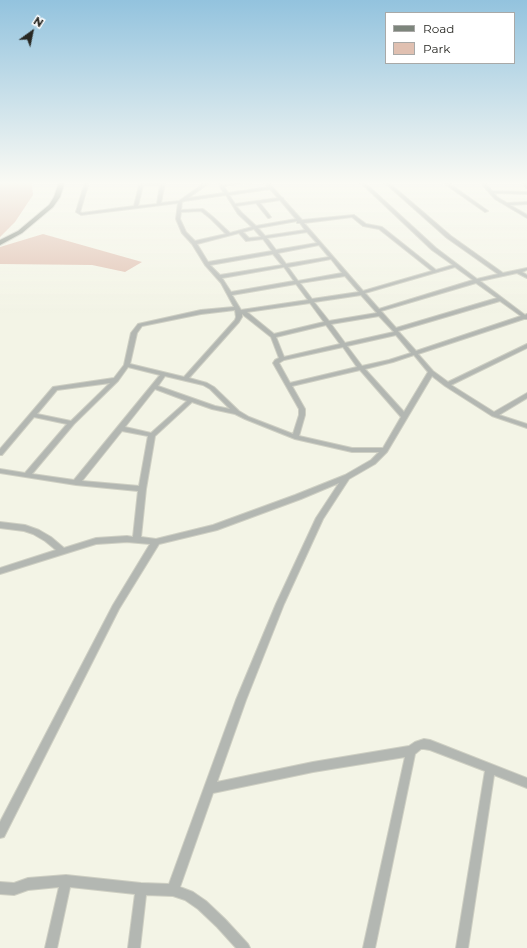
<!DOCTYPE html>
<style>
body{margin:0}
#map{position:relative;width:527px;height:948px;overflow:hidden;background:#f3f4e6;font-family:Montserrat,sans-serif}
canvas{display:block}
.legend{position:absolute;left:385px;top:12px;width:130px;height:52px;box-sizing:border-box;background:#fff;border:1px solid #a9a9a7;margin:0;padding:5px 7px;list-style:none;font-size:12px;color:#272722}
.legend li{display:flex;align-items:center;gap:8px;height:20px}
.legend b{width:20px;border:1px solid #a9a9a7}
.north{position:absolute;left:12px;top:12px;width:40px;height:40px;-webkit-text-stroke:3px #fff;paint-order:stroke;rotate:33deg;font-size:11px;font-weight:700;line-height:16px;text-align:center;color:#272722}
.north::after{content:'';display:block;margin:auto;width:14px;height:18px;background:#272722;clip-path:polygon(50% 0,100% 100%,50% 72%,0 100%)}
</style>
<div id="map">
<canvas width="527" height="948"></canvas>
<ul class="legend">
<li><b style="height:5px;background:#7d857c"></b>Road</li>
<li><b style="height:11px;background:#e0c0b1"></b>Park</li>
</ul>
<div class="north">N</div>
</div>
<script>
const c = document.querySelector('canvas').getContext('2d');
c.lineJoin = 'round';
function paint(path, color) {
  c.fillStyle = color;
  c.fill(path, 'evenodd');
}
function poly(rows) {
  const path = new Path2D();
  for (const r of rows) {
    path.moveTo(r[0], r[1]);
    for (let i = 2; i < r.length; i += 2) path.lineTo(r[i], r[i + 1]);
  }
  return path;
}
function stroke(path, color, width, dash) {
  c.strokeStyle = color;
  c.lineWidth = width;
  c.lineCap = dash ? 'butt' : 'round';
  c.setLineDash(dash || []);
  c.stroke(path);
}
const green = poly([
 [0,182,32,182,33,195,15,222,0,237],
 [43,234,142,262,125,272,92,265,0,264,0,247]
]);
const minor = poly([
 [85,182,89,182,80,212,82,213,134,206,140,182,165,182,161,203,179,201,206,182,211,182,188,198,224,193,217,182,221,182,222,184,252,182,224,186,228,193,268,187,264,182,268,182,282,198,283,198,284,200,302,220,354,215,366,224,382,227,436,270,453,265,432,250,360,182,364,182,436,248,477,279,498,274,447,238,384,182,388,182,451,236,503,273,527,268,527,270,522,272,527,275,527,278,517,273,480,281,525,315,527,314,527,319,524,319,418,354,433,371,448,382,527,344,527,348,451,385,494,412,527,393,527,398,499,415,527,424,527,428,492,416,445,386,432,376,387,452,375,464,349,479,323,519,284,604,246,700,217,782,313,762,409,746,415,742,424,739,430,740,527,778,527,788,494,775,468,948,456,948,485,771,430,750,424,749,421,749,415,754,375,948,363,948,405,757,313,772,213,793,180,887,193,892,206,901,225,919,248,944,250,948,236,948,217,927,198,909,185,900,173,896,146,895,140,948,128,948,135,894,70,887,57,948,45,948,59,887,28,890,14,895,0,894,0,882,14,883,28,878,66,875,141,883,169,884,236,700,276,604,316,518,339,483,301,499,217,530,159,544,119,609,4,837,0,838,0,822,113,605,150,544,127,542,96,544,0,574,0,568,56,550,45,541,33,534,24,531,0,528,0,522,25,525,39,530,51,537,64,548,96,538,127,536,133,537,138,491,76,485,0,473,0,469,25,473,67,424,34,417,2,455,0,455,0,449,53,387,114,378,124,365,131,333,138,324,201,310,234,307,221,283,205,265,192,244,182,233,176,219,178,203,81,215,76,212,85,182],
 [143,185,160,185,157,204,138,206,143,185],
 [270,189,278,198,235,204,229,195,270,189],
 [226,195,238,214,252,227,230,233,213,217,203,209,181,210,182,202,184,201,226,195],
 [280,200,296,219,256,226,241,212,236,206,256,203,268,218,269,218,271,217,260,203,280,200],
 [201,211,211,219,226,234,195,241,186,232,180,219,181,212,201,211],
 [352,217,363,226,379,229,432,271,363,291,304,223,352,217],
 [297,221,297,223,300,223,305,230,265,236,258,228,297,221],
 [254,229,261,237,249,238,243,232,254,229],
 [307,232,317,243,276,250,267,238,307,232],
 [239,233,246,241,263,239,272,251,208,262,197,244,239,233],
 [319,245,329,257,286,264,278,253,319,245],
 [273,254,282,265,220,275,210,265,273,254],
 [331,259,342,273,298,281,288,267,331,259],
 [284,267,294,281,231,292,222,278,284,267],
 [455,267,473,280,379,309,365,293,455,267],
 [345,276,359,292,312,299,300,283,345,276],
 [476,283,497,298,396,328,381,311,476,283],
 [296,284,308,300,241,310,232,295,296,284],
 [361,295,377,313,329,321,314,302,361,295],
 [500,301,521,316,416,351,398,331,500,301],
 [310,303,324,322,274,334,247,312,310,303],
 [235,310,236,317,235,320,184,377,130,364,137,333,142,326,201,314,235,310],
 [242,314,271,337,279,358,275,360,273,363,299,409,299,415,293,434,249,417,239,411,214,387,207,383,189,378,239,322,242,317,242,314],
 [379,316,394,332,345,343,331,324,379,316],
 [326,325,340,344,284,357,276,337,326,325],
 [396,335,411,353,389,360,362,366,347,346,396,335],
 [343,347,357,367,290,383,279,363,284,360,343,347],
 [414,355,428,372,404,412,365,369,393,362,414,355],
 [128,367,160,375,74,480,32,474,74,424,118,381,128,367],
 [360,370,401,417,383,448,352,448,299,436,305,415,305,409,292,386,360,370],
 [165,376,203,385,210,389,230,409,215,406,158,386,165,376],
 [110,383,71,421,37,414,57,390,110,383],
 [155,389,187,401,151,433,125,427,155,389],
 [192,402,212,409,235,414,245,419,295,439,352,452,379,452,371,460,345,475,295,495,213,525,156,539,141,537,146,489,155,436,192,402],
 [122,431,148,436,139,486,82,481,122,431],
 [442,182,447,182,488,211,485,212,442,182],
 [480,182,484,182,492,191,527,192,527,194,494,193,497,197,507,203,527,202,527,204,510,205,527,215,527,218,495,199,480,182],
 [522,182,526,182,527,188,526,188,522,182]
]);
const primary = poly([
 [59,182,65,182,60,197,53,207,22,233,0,245,0,240,18,231,49,205,54,197,59,182]
]);
paint(green, '#e0c0b1');
stroke(minor, '#cecfc3', 2);
stroke(primary, '#cecfc3', 2);
paint(minor, '#b3b7b2');
paint(primary, '#7d857c');
const sky = c.createLinearGradient(0, 0, 0, 315);
sky.addColorStop(0, '#93c3de');
sky.addColorStop(0.58, '#fafaf4');
sky.addColorStop(1, '#fafaf400');
c.fillStyle = sky;
c.fillRect(0, 0, 527, 315);
</script>
